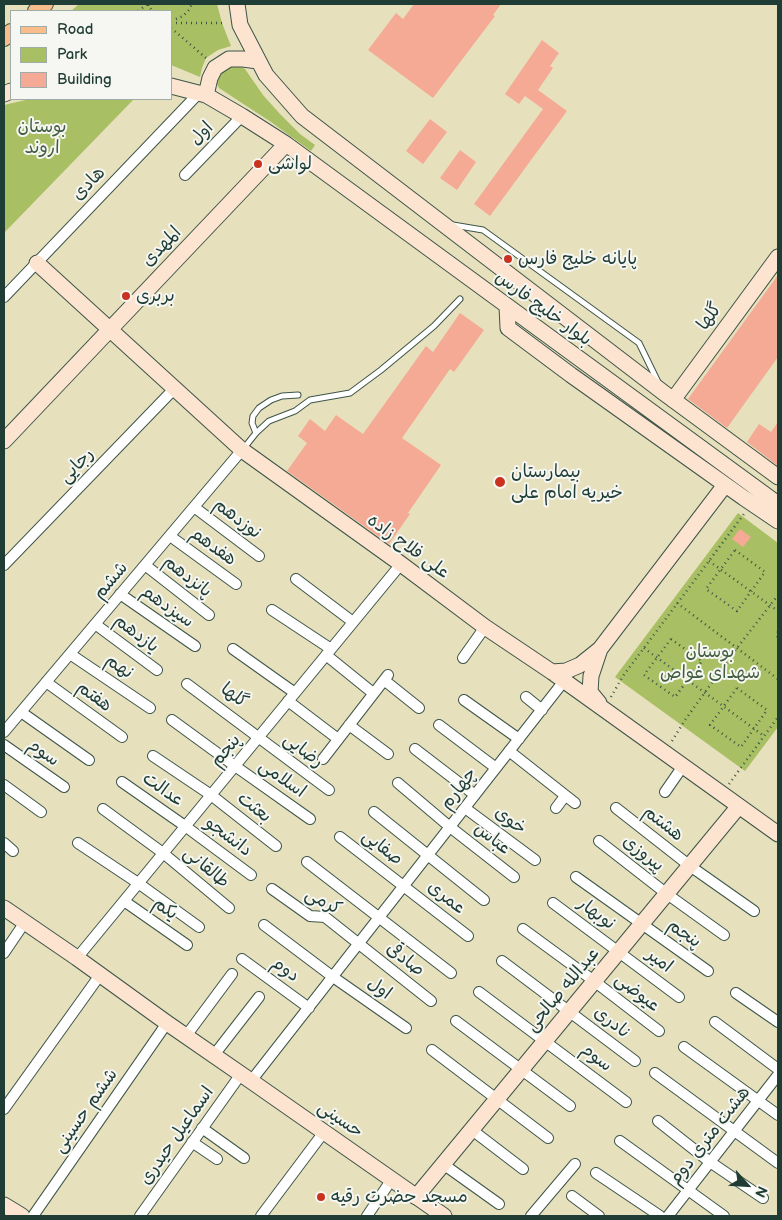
<!DOCTYPE html>
<meta charset="utf-8">
<style>
body{margin:0}
#map{position:relative;width:782px;height:1220px;overflow:hidden;background:#e7e0bd;font-family:"Balsamiq Sans",sans-serif}
canvas{display:block}
.frame{position:absolute;inset:0;border:5px solid #1f3d34;pointer-events:none}
.legend{position:absolute;left:10px;top:10px;width:162px;height:90px;box-sizing:border-box;background:#f6f6f2;border:1px solid #a0aca6;margin:0;padding:6px 9px;list-style:none;font-size:15px;color:#1f3d34}
.legend li{display:flex;align-items:center;gap:10px;height:25px}
.legend b{width:25px;border:1px solid #a0aca6}
.north{position:absolute;left:722px;top:1160px;width:50px;height:50px;-webkit-text-stroke:4px #f6f6f2;paint-order:stroke;rotate:116deg;font-size:14px;font-weight:700;line-height:20px;text-align:center;color:#1f3d34}
.north::after{content:'';display:block;margin:auto;width:18px;height:22px;background:#1f3d34;clip-path:polygon(50% 0,100% 100%,50% 72%,0 100%)}
</style>
<div id="map">
<canvas width="782" height="1220"></canvas>
<div class="frame"></div>
<ul class="legend">
<li><b style="height:6px;background:#f9bc8a"></b>Road</li>
<li><b style="height:14px;background:#a8bf64"></b>Park</li>
<li><b style="height:14px;background:#f4aa94"></b>Building</li>
</ul>
<div class="north">N</div>
</div>
<script>
const c = document.querySelector('canvas').getContext('2d');
c.lineJoin = 'round';
function paint(path, color) {
  c.fillStyle = color;
  c.fill(path, 'evenodd');
}
function poly(rows) {
  const path = new Path2D();
  for (const r of rows) {
    path.moveTo(r[0], r[1]);
    for (let i = 2; i < r.length; i += 2) path.lineTo(r[i], r[i + 1]);
  }
  return path;
}
function stroke(path, color, width, dash) {
  c.strokeStyle = color;
  c.lineWidth = width;
  c.lineCap = dash ? 'butt' : 'round';
  c.setLineDash(dash || []);
  c.stroke(path);
}
function label(font, color, halo, rows, align = 'center') {
  c.font = font + ' "Balsamiq Sans","Playpen Sans Arabic",sans-serif';
  c.lineWidth = 4;
  c.setLineDash([]);
  c.textBaseline = 'middle';
  c.strokeStyle = halo;
  c.fillStyle = color;
  for (const [text, x, y, turn = 0] of rows) {
    c.save();
    c.translate(x, y);
    c.rotate((+turn || 0) * Math.PI / 180);
    c.textAlign = isNaN(turn) ? turn : align;
    if (halo) c.strokeText(text, 0, 0);
    c.fillText(text, 0, 0);
    c.restore();
  }
}
const green = poly([
 [79,4,217,4,222,23,231,46,218,50,206,58,202,68,200,77,171,65,171,11,71,11],
 [230,65,239,65,245,69,263,95,280,114,300,134,315,145,311,151,271,122,219,88,217,84,220,73],
 [30,99,134,99,4,233,4,105],
 [738,513,778,543,778,727,745,771,615,677]
]);
const building = poly([
 [414,4,501,4,493,15,495,16,433,98,368,50,396,13,403,19],
 [542,40,559,53,550,66,553,68,538,90,567,111,490,216,474,204,543,109,525,96,519,104,505,94],
 [430,119,447,132,423,164,406,151],
 [460,150,476,162,457,190,440,178],
 [778,275,778,357,727,428,688,399],
 [460,313,484,330,454,372,450,369,402,438,441,465,408,513,410,514,389,544,287,471,307,443,298,436,310,419,325,431,336,415,363,434,426,346,433,352],
 [778,422,778,466,747,442,759,424,771,432],
 [740,529,751,537,743,547,732,539]
]);
const path = poly([
 [148,4,152,11],
 [138,11,148,4],
 [148,11,148,5],
 [171,19,176,19,183,16,189,10,192,4],
 [171,23,222,23],
 [171,28,206,58],
 [735,550,765,572,737,611,706,589,735,550],
 [709,561,778,611],
 [677,603,778,679],
 [778,632,776,635,778,637],
 [671,639,702,661,675,697,644,675,671,639],
 [644,648,764,736],
 [737,688,767,710,741,747,710,725,737,688],
 [611,697,623,676,744,514],
 [672,741,685,720,737,648,778,595],
 [729,784,778,717]
]);
const lane = poly([
 [453,225,483,230,639,343,658,382],
 [256,433,252,423,253,416,259,408,271,400,282,396,298,395],
 [244,448,256,433,269,421,295,411,310,400,350,393,381,370,434,326,460,299]
]);
const street = poly([
 [185,175,242,116],
 [4,297,199,93],
 [194,507,259,556],
 [170,536,236,584],
 [4,565,174,389],
 [145,565,209,615],
 [296,579,353,622],
 [120,594,195,646],
 [272,610,331,649],
 [95,624,157,670],
 [233,649,295,693],
 [70,654,150,708],
 [326,655,373,693],
 [463,658,485,627],
 [384,680,419,708],
 [46,682,122,737],
 [187,684,329,790],
 [526,697,542,710],
 [464,700,519,739],
 [288,701,338,739],
 [21,712,89,760],
 [172,720,235,766,310,819],
 [349,725,388,754],
 [439,725,496,768],
 [4,732,242,450],
 [4,745,64,787],
 [415,749,475,795],
 [509,751,575,803],
 [153,756,211,795,276,846],
 [323,759,388,675],
 [122,782,185,826,251,875],
 [398,783,450,827,514,877],
 [4,785,41,812],
 [665,792,683,766],
 [465,808,535,860],
 [556,808,565,796],
 [616,808,690,866,754,911],
 [103,809,163,853,229,908],
 [374,812,484,900],
 [340,837,468,936],
 [599,841,667,894,724,935],
 [4,843,13,851],
 [78,843,138,883,199,927],
 [307,862,451,973],
 [576,877,708,971],
 [272,889,310,916,325,917,431,1001],
 [124,901,187,945],
 [553,903,679,997],
 [264,925,333,977,406,1028],
 [523,929,594,981,659,1031],
 [4,953,25,922],
 [77,958,401,564],
 [242,959,309,1008],
 [502,961,635,1061],
 [479,992,626,1102],
 [736,993,778,1022],
 [456,1021,570,1106],
 [715,1022,778,1069],
 [186,1036,232,974],
 [684,1047,778,1115],
 [432,1050,548,1138],
 [214,1055,259,997],
 [655,1073,778,1163],
 [251,1081,564,681],
 [4,1109,100,975],
 [658,1121,710,1162,763,1198],
 [202,1128,244,1158],
 [472,1130,523,1169],
 [620,1141,724,1216],
 [192,1142,217,1159],
 [443,1164,499,1204],
 [596,1173,660,1216],
 [572,1196,599,1216],
 [33,1216,167,1023],
 [140,1216,241,1074],
 [261,1216,324,1132],
 [367,1216,392,1179],
 [531,1216,575,1164],
 [668,1216,778,1075]
]);
const secondary = poly([
 [237,4,240,25,266,75,302,116,664,393,778,477],
 [171,86,206,95,242,116,286,144,778,504],
 [4,94,11,91],
 [206,95,210,78,215,68,229,59,243,59,258,61],
 [37,263,242,450,401,564,485,627,552,672,778,834],
 [507,306,508,328,571,375,744,498,778,521],
 [673,400,778,257],
 [4,441,286,144],
 [552,672,566,671,580,665,600,649,725,485],
 [599,703,590,692,591,676,600,649],
 [4,908,77,958,167,1023,251,1081,444,1216],
 [416,1197,739,806],
 [4,1205,22,1216]
]);
const primary = poly([
 [36,11,45,4],
 [4,38,11,32]
]);
const markers = [
 [258,164,5,"#c8321e"],
 [508,259,5,"#c8321e"],
 [126,296,5,"#c8321e"],
 [500,482,6,"#c8321e"],
 [321,1197,5,"#c8321e"]
];
const parkNames = [
 ["بوستان",42,127],
 ["اروند",42,148],
 ["بوستان",710,652],
 ["شهدای غواص",710,673]
];
const streetNames = [
 ["اول",202,134,-46],
 ["هادی",89,184,-46],
 ["المهدی",162,247,-46],
 ["بلوار خلیج فارس",543,309,36],
 ["گلها",710,317,-54],
 ["رجایی",77,466,-46],
 ["نوزدهم",237,519,37],
 ["هفدهم",213,547,36],
 ["علی فلاح زاده",408,547,36],
 ["پانزدهم",187,577,38],
 ["ششم",111,581,-50],
 ["سیزدهم",167,607,35],
 ["یازدهم",136,634,37],
 ["نهم",119,667,34],
 ["گلها",234,696,37],
 ["هفتم",94,697,36],
 ["پنجم",226,751,-50],
 ["رضایی",303,751,37],
 ["سوم",43,753,35],
 ["اسلامی",282,779,35],
 ["چهارم",459,789,-52],
 ["عدالت",163,790,35],
 ["بعثت",254,808,38],
 ["خوی",510,821,37],
 ["هشتم",663,824,38],
 ["دانشجو",228,837,37],
 ["عباس",492,839,38],
 ["صفایی",382,848,38],
 ["پیروزی",643,854,38],
 ["طالقانی",206,868,40],
 ["عمری",446,898,38],
 ["کرمی",323,902,28],
 ["یکم",165,909,35],
 ["نوبهار",596,914,36],
 ["پنجم",684,934,35],
 ["صادقی",405,960,38],
 ["امیر",659,961,37],
 ["دوم",285,970,36],
 ["اول",379,989,35],
 ["عبدالله صالحی",563,990,-50],
 ["عیوضی",637,993,38],
 ["نادری",612,1023,38],
 ["سوم",596,1058,37],
 ["ششم حسینی",86,1111,-55],
 ["حسینی",340,1120,35],
 ["اسماعیل حیدری",177,1136,-55],
 ["هشت متری دوم",710,1136,-52]
];
const poiNames = [
 ["لواشی",268,164],
 ["پایانه خلیج فارس",518,259],
 ["بربری",136,296],
 ["بیمارستان",511,472],
 ["خیریه امام علی",511,493],
 ["مسجد حضرت رقیه",331,1197]
];
paint(green, '#a8bf64');
paint(building, '#f4aa94');
stroke(lane, '#3d5549', 7);
stroke(street, '#3d5549', 12);
stroke(secondary, '#3d5549', 17);
stroke(primary, '#3d5549', 18);
stroke(path, '#3d5549', 2.5, [1, 4]);
stroke(lane, '#fff', 5);
stroke(street, '#fff', 10);
stroke(secondary, '#fde4d0', 15);
stroke(primary, '#f9bc8a', 16);
for (const [x, y, r, color] of markers) {
  const dot = new Path2D();
  dot.arc(x, y, r, 0, 2 * Math.PI);
  c.fillStyle = color;
  c.fill(dot);
  stroke(dot, '#f6f6f2', 2);
}
label('18px', '#415e40', '#f6f6f2', parkNames);
label('18px', '#1f3d34', '#f6f6f2', streetNames);
label('18px', '#1f3d34', '#f6f6f2', poiNames, 'left');
</script>
